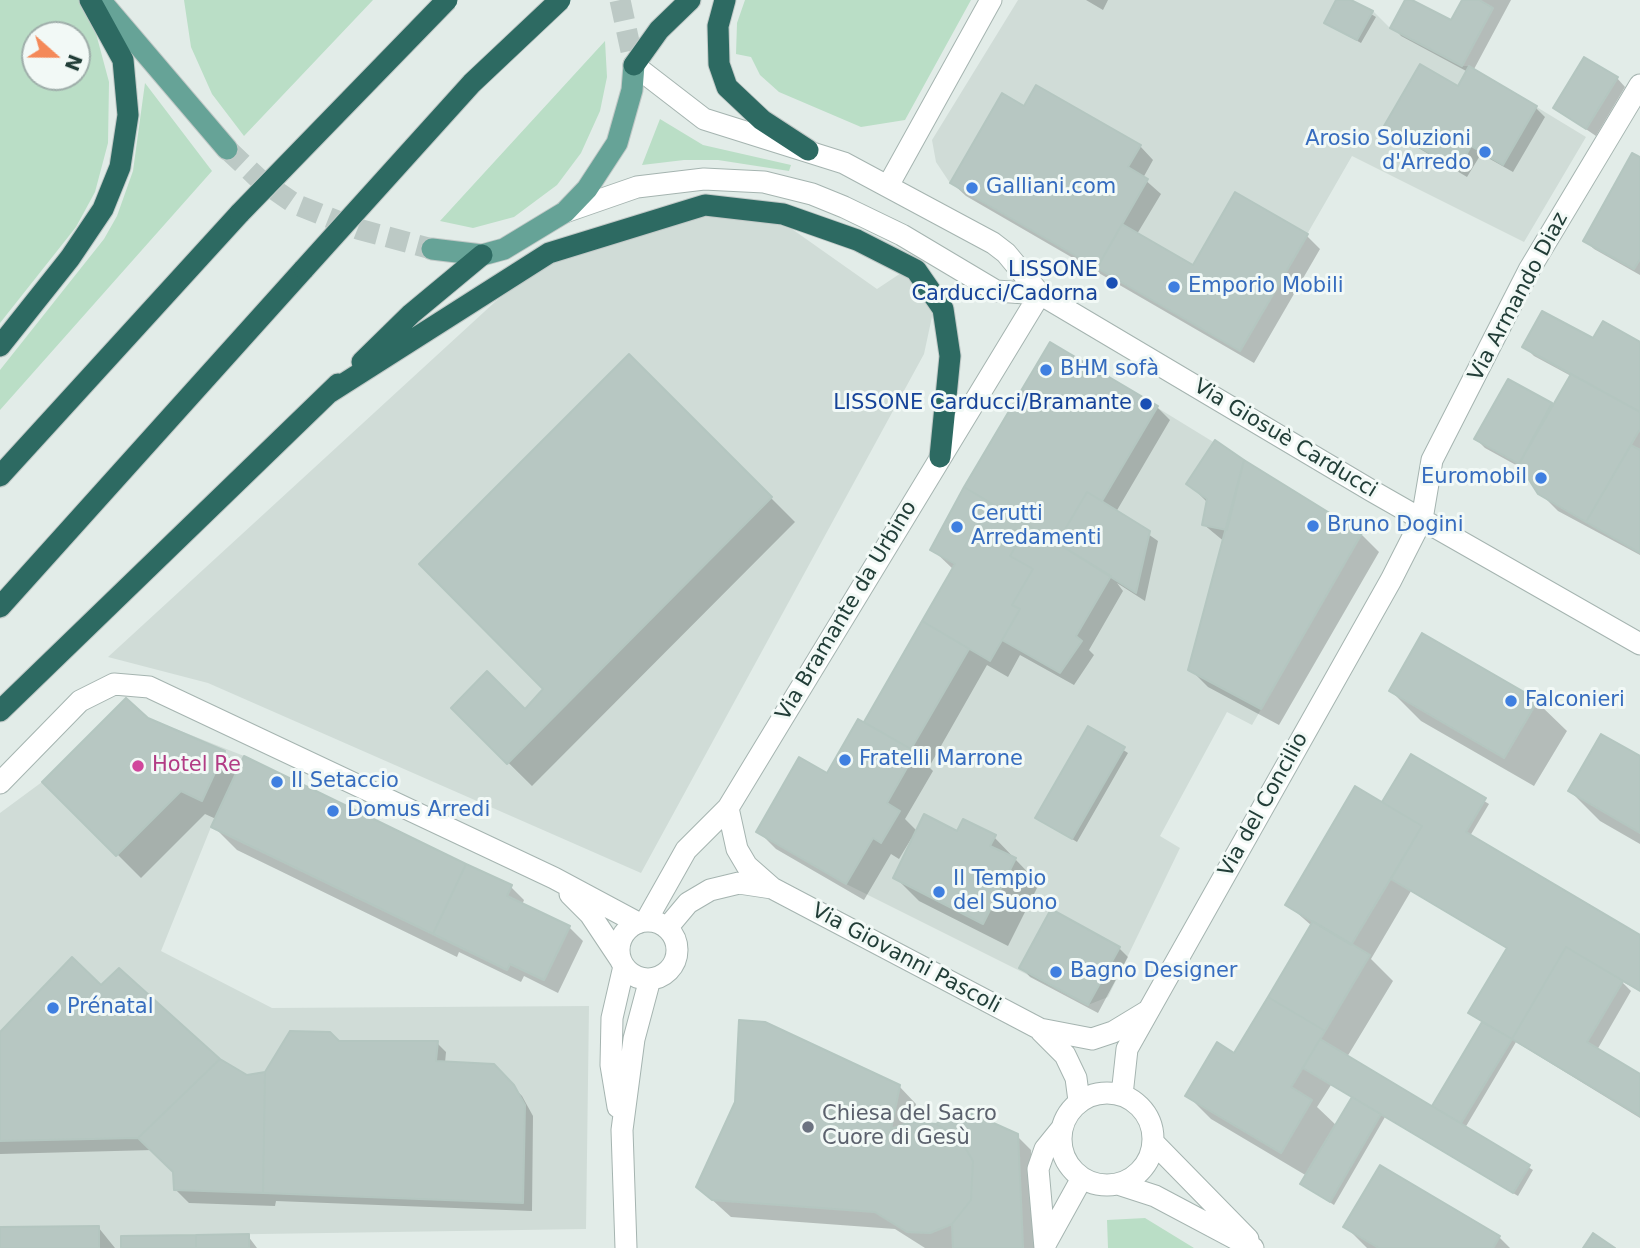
<!DOCTYPE html>
<meta charset="utf-8">
<style>
body{margin:0}
#map{position:relative;width:1640px;height:1248px;overflow:hidden;background:#e2ece8;font-family:"DejaVu Sans",sans-serif}
canvas{display:block}
.north{position:absolute;left:21px;top:21px;width:70px;height:70px;box-sizing:border-box;background:#f2f9f6;border:2px solid #9faeaa;border-radius:50%;rotate:111deg;font-size:19px;font-weight:700;line-height:28px;text-align:center;color:#223e38}
.north::after{content:'';display:block;margin:auto;width:24px;height:32px;background:#f48958;clip-path:polygon(50% 0,100% 100%,50% 72%,0 100%)}
</style>
<div id="map">
<canvas width="1640" height="1248"></canvas>
<div class="north">N</div>
</div>
<script>
const c = document.querySelector('canvas').getContext('2d');
c.lineJoin = 'round';
function paint(path, color) {
  c.fillStyle = color;
  c.fill(path, 'evenodd');
}
function poly(rows) {
  const path = new Path2D();
  for (const r of rows) {
    if (r.length === 3) {
      path.moveTo(r[0] + r[2], r[1]);
      path.arc(r[0], r[1], r[2], 0, 2 * Math.PI);
      continue;
    }
    path.moveTo(r[0], r[1]);
    for (let i = 2; i < r.length; i += 2) path.lineTo(r[i], r[i + 1]);
  }
  return path;
}
function stroke(path, color, width, dash) {
  c.strokeStyle = color;
  c.lineWidth = width;
  c.lineCap = dash ? 'butt' : 'round';
  c.setLineDash(dash || []);
  c.stroke(path);
}
function label(font, color, halo, rows, align = 'center') {
  c.font = font + ' "DejaVu Sans",sans-serif';
  c.lineWidth = 6;
  c.setLineDash([]);
  c.textBaseline = 'middle';
  c.strokeStyle = halo;
  c.fillStyle = color;
  for (const [text, x, y, turn = 0] of rows) {
    c.save();
    c.translate(x, y);
    c.rotate((+turn || 0) * Math.PI / 180);
    c.textAlign = isNaN(turn) ? turn : align;
    if (halo) c.strokeText(text, 0, 0);
    c.fillText(text, 0, 0);
    c.restore();
  }
}
const built = poly([
 [1018,0,1351,0,1373,11,1390,28,1462,66,1469,66,1586,137,1524,242,1352,156,1240,351,950,183,936,162,932,140],
 [708,214,782,222,877,289,904,271,933,312,924,354,641,873,208,683,108,657,496,301,589,232],
 [1050,342,1362,533,1252,725,1227,712,1160,836,1180,848,1108,997,1088,1005,846,884,756,832,799,757,827,773,858,719,865,722,955,565,930,550],
 [126,698,148,718,244,756,211,827,161,951,272,1008,589,1006,586,1229,197,1235,196,1248,0,1248,0,813,42,782]
]);
const green = poly([
 [0,0,79,0,94,26,109,82,108,143,95,192,76,227,0,323],
 [35,35,77,35,77,77,35,77],
 [184,0,373,0,244,136,212,94,191,47],
 [745,0,971,0,905,120,861,127,779,92,760,75,751,57,736,54,737,23],
 [605,41,607,77,600,111,581,153,557,185,514,217,473,228,440,221],
 [145,83,212,171,0,410,0,370,104,239,117,216,133,171],
 [660,119,703,145,791,165,789,171,718,160,684,160,642,165],
 [1145,1218,1194,1248,1108,1248,1107,1220]
]);
const shadow = poly([
 [1086,0,1108,0,1103,10],
 [1338,0,1348,0,1376,17,1361,43,1330,26],
 [1407,0,1451,23,1464,0,1511,0,1473,71,1536,108,1545,117,1513,172,1481,154,1467,177,1395,134,1386,126,1459,88,1468,72,1401,36,1393,27],
 [1617,78,1625,87,1596,136,1555,108],
 [1025,108,1140,146,1153,160,1143,178,1161,194,1137,234,1194,267,1307,236,1320,249,1254,363,966,196,952,183],
 [1640,159,1640,275,1594,249,1585,241],
 [1593,341,1640,344,1640,555,1558,511,1540,493,1525,470,1485,448,1476,439,1551,405,1553,407,1571,376,1534,356,1525,347],
 [629,356,795,522,532,786,453,708,525,711,546,689],
 [1157,407,1170,420,1116,512,1158,541,1145,601,1117,583,1123,591,1089,650,1094,655,1074,685,1020,655,1008,677,987,665,929,767,933,771,905,819,918,832,994,837,1039,884,1008,946,919,901,895,877,913,840,911,839,899,859,891,854,864,900,776,849,758,831,828,775,865,725,954,570,932,549],
 [1215,443,1361,534,1379,552,1279,725,1208,687,1190,669,1226,543,1203,524,1208,503,1189,484],
 [1391,691,1537,702,1567,731,1534,786,1421,721],
 [147,719,224,752,240,768,511,887,524,900,522,905,569,927,583,941,558,993,524,976,521,982,459,952,457,957,237,850,213,826,216,819,205,814,141,878,45,782],
 [1089,728,1128,753,1077,842,1037,818],
 [1411,756,1489,804,1470,836,1640,937,1640,991,1621,981,1631,991,1597,1050,1640,1076,1640,1118,1516,1042,1465,1128,1533,1170,1518,1196,1385,1117,1334,1205,1302,1184,1307,1176,1211,1119,1187,1095,1235,1055,1312,926,1287,904,1382,804],
 [1411,891,1508,949,1470,1013,1483,1023,1432,1108,1347,1057,1393,981,1371,959],
 [1331,1085,1354,1098,1337,1126,1317,1107],
 [1640,758,1640,844,1600,821,1570,791],
 [1119,948,1128,957,1098,1013,1030,977,1022,968],
 [101,987,247,1077,264,1074,338,1043,437,1043,446,1052,445,1063,493,1066,522,1096,533,1116,532,1211,276,1201,275,1206,189,1203,176,1190,175,1172,153,1150,0,1154,0,1035],
 [899,1086,916,1104,913,1124,1017,1136,1031,1150,1035,1248,925,1248,895,1229,731,1217,698,1187],
 [98,1227,115,1248,0,1248,0,1229],
 [1346,1227,1499,1237,1510,1248,1367,1248],
 [248,1236,257,1248,123,1248]
]);
const building = poly([
 [1336,0,1351,0,1373,11,1357,40,1324,23,1336,0],
 [1405,0,1412,0,1451,20,1462,0,1479,0,1493,8,1462,66,1390,28,1405,0],
 [1584,57,1618,77,1586,129,1553,108,1584,57],
 [1420,64,1458,86,1469,66,1537,106,1503,165,1471,146,1458,170,1384,126,1420,64],
 [1036,85,1141,145,1128,167,1148,179,1097,268,950,183,1002,93,1024,106,1036,85],
 [1632,153,1640,157,1640,259,1634,269,1583,241,1632,153],
 [1235,192,1308,234,1240,351,1097,268,1122,224,1193,265,1235,192],
 [1542,311,1593,338,1603,321,1640,342,1640,412,1522,347,1542,311],
 [1050,342,1158,406,1102,501,1087,492,1057,543,964,487,1050,342],
 [629,354,772,497,507,764,451,708,487,671,525,709,543,689,419,564,629,354],
 [1571,374,1640,412,1640,429,1586,522,1538,494,1519,464,1571,374],
 [1508,379,1552,403,1519,464,1474,439,1508,379],
 [1215,440,1244,460,1227,530,1202,525,1207,499,1186,484,1215,440],
 [1631,445,1640,450,1640,553,1586,522,1631,445],
 [1244,460,1362,533,1261,709,1188,670,1244,460],
 [964,487,1028,525,1010,556,1033,569,1012,605,1020,609,990,661,922,621,955,564,930,550,964,487],
 [1087,492,1150,531,1136,593,1057,543,1087,492],
 [1028,525,1111,576,1076,636,1082,641,1060,673,1002,640,1020,609,1012,605,1033,569,1010,556,1028,525],
 [922,621,969,649,911,749,864,722,922,621],
 [1422,633,1538,700,1504,758,1389,691,1422,633],
 [126,698,148,718,225,751,202,801,181,791,116,856,42,782,126,698],
 [858,719,916,752,887,803,900,811,881,843,873,838,846,884,756,832,799,757,827,773,858,719],
 [1088,726,1125,747,1072,839,1035,818,1088,726],
 [1601,734,1640,756,1640,833,1568,791,1601,734],
 [1411,754,1486,798,1466,832,1640,935,1640,991,1566,947,1512,1039,1468,1013,1507,948,1391,879,1422,826,1382,802,1411,754],
 [244,756,466,864,433,934,211,827,244,756],
 [1355,786,1422,826,1351,945,1285,905,1355,786],
 [924,814,957,831,963,819,996,835,990,846,1016,858,983,924,893,878,924,814],
 [466,864,512,885,507,896,570,926,544,980,510,964,507,970,433,934,466,864],
 [1051,909,1120,947,1088,1005,1019,968,1051,909],
 [1313,921,1370,955,1325,1031,1268,997,1313,921],
 [1566,947,1623,981,1587,1042,1640,1074,1640,1116,1512,1039,1566,947],
 [72,957,101,985,119,968,220,1059,138,1138,0,1141,0,1032,72,957],
 [1268,997,1325,1031,1291,1087,1312,1100,1281,1153,1185,1096,1217,1042,1234,1053,1268,997],
 [739,1020,765,1022,900,1085,891,1129,911,1122,936,1124,960,1139,973,1161,971,1200,952,1224,930,1233,907,1232,875,1212,712,1200,696,1187,735,1102,739,1020],
 [1482,1022,1512,1039,1461,1123,1432,1106,1482,1022],
 [290,1031,330,1032,339,1041,438,1041,436,1061,494,1064,514,1085,525,1105,523,1203,263,1193,265,1072,290,1031],
 [1320,1039,1530,1165,1513,1193,1303,1068,1320,1039],
 [220,1059,247,1075,265,1072,263,1193,174,1190,173,1172,138,1138,220,1059],
 [1352,1097,1381,1114,1330,1202,1300,1184,1352,1097],
 [960,1108,1018,1134,1023,1248,953,1248,952,1224,971,1200,973,1161,960,1139,936,1124,960,1108],
 [1380,1165,1500,1236,1493,1248,1379,1248,1343,1227,1380,1165],
 [99,1226,99,1248,0,1248,0,1227,99,1226],
 [1593,1233,1615,1248,1583,1248,1593,1233],
 [249,1234,249,1248,196,1248,196,1235,249,1234],
 [196,1235,196,1248,121,1248,121,1236,196,1235]
]);
const majorTunnel = poly([
 [620,0,634,65],
 [227,149,259,179,295,204,358,229,432,249]
]);
const minor = poly([
 [634,65,704,119,844,163,993,243,1006,253,1040,294,1372,491,1640,644],
 [889,184,991,0],
 [565,212,637,187,704,179,764,182,812,194,844,207,902,235,996,291,1040,294],
 [0,783,80,701,114,684,149,687,554,878,638,923],
 [728,808,737,849,747,866,772,888,1040,1029,1092,1039,1113,1032,1146,1012],
 [570,894,590,914,620,959],
 [646,921,686,850,728,808,1040,294],
 [648,950,29],
 [667,928,688,903,710,890,739,883,772,888],
 [1041,1031,1065,1055,1076,1078,1079,1101],
 [1107,1139,46],
 [1122,1095,1127,1049,1391,580,1422,519,1432,460,1529,270,1640,85],
 [618,1107,611,1065,612,1018,624,966],
 [1153,1142,1248,1239],
 [1118,1184,1155,1196,1253,1248],
 [1046,1243,1082,1178],
 [626,1248,622,1130,634,1039,650,979],
 [1045,1248,1038,1169,1045,1149,1062,1128]
]);
const major = poly([
 [100,0,227,149],
 [432,249,482,255,504,249,565,212,587,189,617,143,632,90,634,65]
]);
const highway = poly([
 [725,0,718,26,719,64,727,87,762,120,808,150],
 [634,65,659,30,690,0],
 [0,346,70,258,103,209,120,167,128,115,123,60,90,0],
 [362,362,411,314,482,255],
 [329,393,549,253,705,205,783,214,857,240,916,270,943,309,950,356,940,457],
 [0,476,240,213],
 [0,607,304,269],
 [0,711,338,384]
]);
const highwayBridge = poly([
 [240,213,447,0],
 [304,269,472,83,560,0]
]);
const markers = [
 [1485,152,7,"#3f7fe0"],
 [972,188,7,"#3f7fe0"],
 [1112,283,7,"#1a4fb4"],
 [1174,287,7,"#3f7fe0"],
 [1046,370,7,"#3f7fe0"],
 [1146,404,7,"#1a4fb4"],
 [1541,478,7,"#3f7fe0"],
 [1313,526,7,"#3f7fe0"],
 [957,527,7,"#3f7fe0"],
 [1511,701,7,"#3f7fe0"],
 [845,760,7,"#3f7fe0"],
 [138,766,7,"#d1479c"],
 [277,782,7,"#3f7fe0"],
 [333,811,7,"#3f7fe0"],
 [939,892,7,"#3f7fe0"],
 [1056,972,7,"#3f7fe0"],
 [53,1008,7,"#3f7fe0"],
 [808,1127,7,"#6b7280"]
];
const shopNames = [
 ["Arosio Soluzioni",1471,140,"right"],
 ["d'Arredo",1471,164,"right"],
 ["Galliani.com",986,188],
 ["Emporio Mobili",1188,287],
 ["BHM sofà",1060,370],
 ["Euromobil",1527,478,"right"],
 ["Cerutti",971,515],
 ["Arredamenti",971,539],
 ["Bruno Dogini",1327,526],
 ["Falconieri",1525,701],
 ["Fratelli Marrone",859,760],
 ["Il Setaccio",291,782],
 ["Domus Arredi",347,811],
 ["Il Tempio",953,880],
 ["del Suono",953,904],
 ["Bagno Designer",1070,972],
 ["Prénatal",67,1008]
];
const transitNames = [
 ["LISSONE",1098,271],
 ["Carducci/Cadorna",1098,295],
 ["LISSONE Carducci/Bramante",1132,404]
];
const streetNames = [
 ["Via Armando Diaz",1519,297,-62],
 ["Via Giosuè Carducci",1285,439,31],
 ["Via Bramante da Urbino",847,611,-59],
 ["Via del Concilio",1264,805,-61],
 ["Via Giovanni Pascoli",906,959,28]
];
const hotelNames = [
 ["Hotel Re",152,766]
];
const worshipNames = [
 ["Chiesa del Sacro",822,1115],
 ["Cuore di Gesù",822,1139]
];
paint(built, '#d0dcd7');
paint(green, '#badec6');
paint(shadow, '#0003');
paint(building, '#b7c7c2');
stroke(building, '#b4c6c0', 2);
stroke(majorTunnel, '#bcc9c5', 21, [21, 10]);
stroke(minor, '#a5b4b0', 23);
stroke(major, '#c1c9c7', 23);
stroke(highway, '#c1c9c7', 23);
stroke(minor, '#fff', 21);
stroke(major, '#66a397', 21);
stroke(highway, '#2d6a62', 21);
stroke(highwayBridge, '#c1c9c7', 23, []);
stroke(highwayBridge, '#2d6a62', 21);
for (const [x, y, r, color] of markers) {
  const dot = new Path2D();
  dot.arc(x, y, r, 0, 2 * Math.PI);
  c.fillStyle = color;
  c.fill(dot);
  stroke(dot, '#f2f9f6', 2.5);
}
label('21px', '#366cbe', '#f2f9f6', shopNames, 'left');
label('21px', '#164399', '#f2f9f6', transitNames, 'right');
label('21px', '#223e38', '#f2f9f6', streetNames);
label('21px', '#b23c85', '#f2f9f6', hotelNames, 'left');
label('21px', '#5b616d', '#f2f9f6', worshipNames, 'left');
</script>
